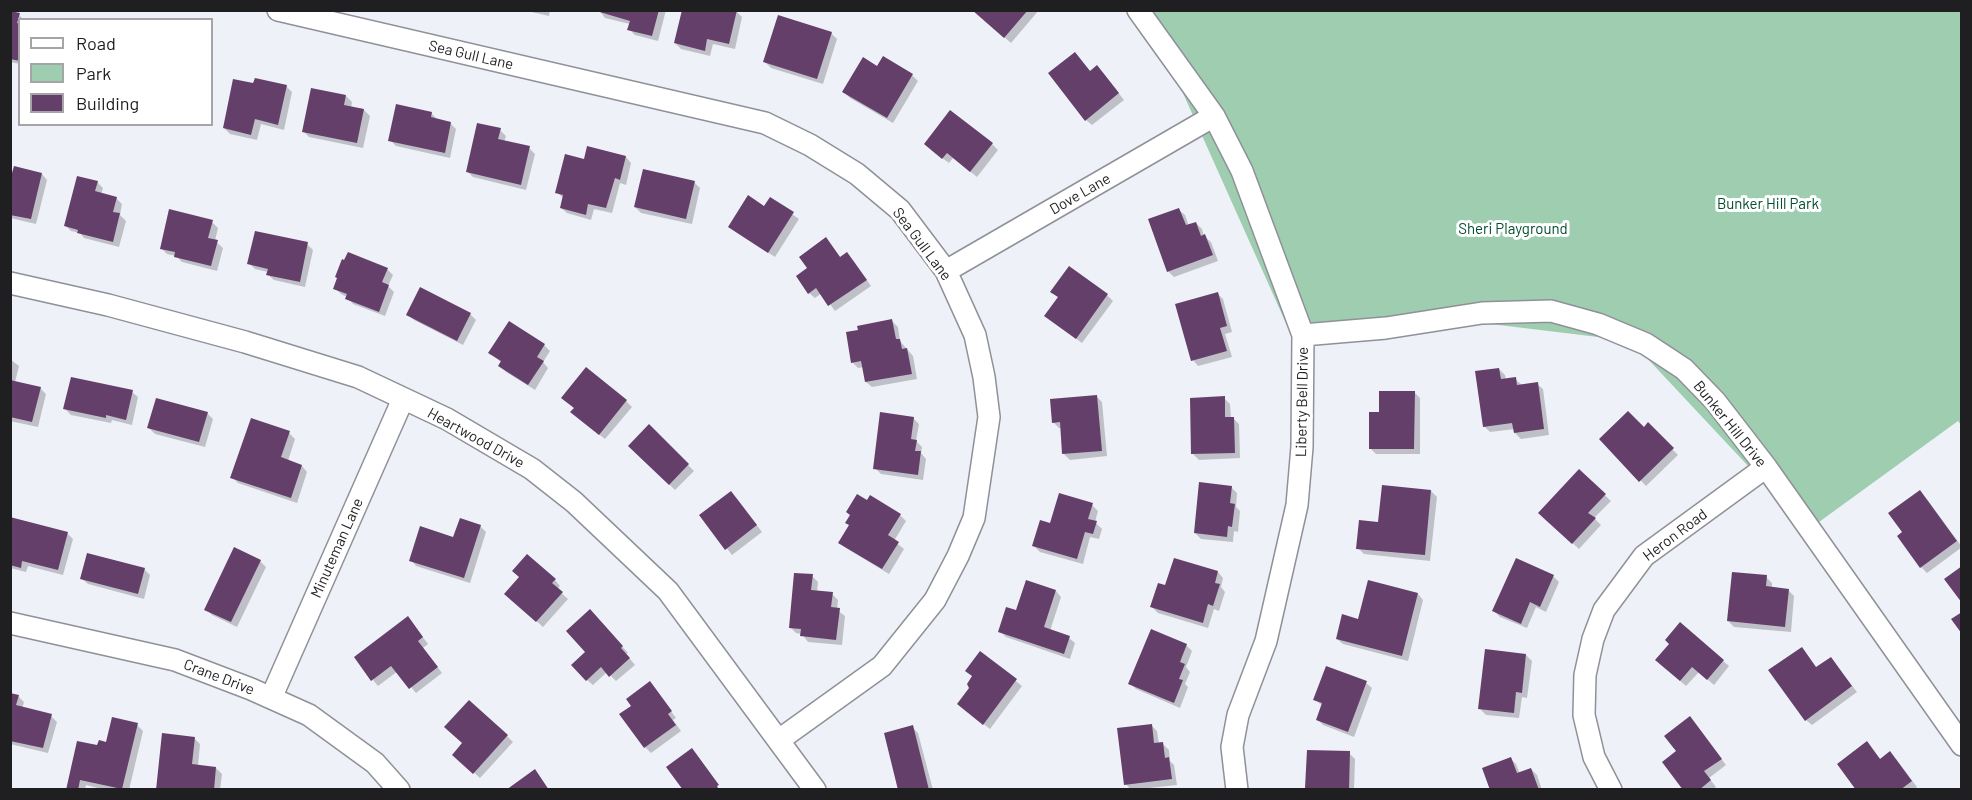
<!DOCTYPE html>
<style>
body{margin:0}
#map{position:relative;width:1972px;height:800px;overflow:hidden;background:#eff1f9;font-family:Barlow,sans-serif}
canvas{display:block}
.frame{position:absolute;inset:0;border:12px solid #1f1f22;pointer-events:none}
.legend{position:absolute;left:18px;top:18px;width:195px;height:108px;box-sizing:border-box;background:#fff;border:2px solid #a5a5a7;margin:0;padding:8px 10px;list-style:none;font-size:18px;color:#1f1f22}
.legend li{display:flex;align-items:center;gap:12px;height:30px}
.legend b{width:30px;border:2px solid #a5a5a7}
</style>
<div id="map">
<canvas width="1972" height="800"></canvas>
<div class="frame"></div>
<ul class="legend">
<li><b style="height:8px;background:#fff"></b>Road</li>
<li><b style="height:16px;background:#9fcdb0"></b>Park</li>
<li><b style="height:16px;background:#643f6a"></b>Building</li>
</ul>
</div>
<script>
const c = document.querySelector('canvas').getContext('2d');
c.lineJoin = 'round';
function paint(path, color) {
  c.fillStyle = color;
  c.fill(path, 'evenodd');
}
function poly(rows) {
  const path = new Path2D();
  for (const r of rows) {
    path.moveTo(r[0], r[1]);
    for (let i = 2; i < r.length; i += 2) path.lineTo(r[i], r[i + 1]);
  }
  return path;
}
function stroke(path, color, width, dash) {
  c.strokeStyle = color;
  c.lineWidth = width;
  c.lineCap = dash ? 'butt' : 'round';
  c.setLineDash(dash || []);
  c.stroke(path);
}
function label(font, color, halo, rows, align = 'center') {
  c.font = font + ' Barlow,sans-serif';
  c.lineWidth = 6;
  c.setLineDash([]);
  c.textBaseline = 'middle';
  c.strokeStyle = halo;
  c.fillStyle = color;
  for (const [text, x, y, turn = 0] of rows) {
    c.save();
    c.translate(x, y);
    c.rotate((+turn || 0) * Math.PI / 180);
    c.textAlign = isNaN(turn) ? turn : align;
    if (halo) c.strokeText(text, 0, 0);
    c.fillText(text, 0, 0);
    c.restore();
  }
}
const green = poly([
 [1153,10,1961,11,1961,425,1958,421,1808,530,1631,341,1408,314,1298,350,1148,15]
]);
const shadow = poly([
 [523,10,550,10,549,16],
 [599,10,666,10,658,41,635,35,629,29,630,24,605,18],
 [973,10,1039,10,1011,43],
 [736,11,742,17,735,49,713,44,710,56,681,49,675,43],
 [10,13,19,15,24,20,20,20,20,64,10,62],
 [831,33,837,39,823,84,771,68,765,62],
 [1075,54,1091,72,1103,73,1124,100,1092,125,1086,120],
 [878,68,912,75,918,81,893,123,850,98,844,92],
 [254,85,286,86,292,92,284,130,261,124,257,140,230,134,224,128],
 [346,96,352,102,351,108,364,110,370,116,363,148,309,137,303,131],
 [431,113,437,119,451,124,456,129,450,158,396,146,390,140],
 [500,130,506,136,504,142,529,148,535,154,526,190,473,177,467,171],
 [992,144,998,150,977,177,953,158,949,163,931,150],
 [626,157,631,163,626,185,620,183,612,213,594,209,591,220,567,213,561,208,564,199,557,192,585,161],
 [42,174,47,180,36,224,10,218,10,183],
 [97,182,103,188,101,194,116,198,122,204,120,215,126,221,119,247,84,238,80,233,71,231,65,225],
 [694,182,700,188,692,224,641,213,635,207],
 [771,199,799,219,775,257,736,232,730,227,765,208],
 [1179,210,1185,215,1189,226,1196,223,1202,229,1204,236,1211,242,1218,261,1174,277,1168,271],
 [212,222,218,228,215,241,223,248,217,271,182,262,176,256,167,254,161,248],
 [826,239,841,258,847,254,853,260,871,286,835,311,822,293,815,298,809,293,809,269],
 [307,244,313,250,305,287,274,280,268,275,268,272,255,269,249,263],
 [345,262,387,269,393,275,388,286,394,292,385,316,353,304,347,297,341,294,335,288],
 [1052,292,1107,295,1113,301,1082,343,1046,316,1059,298],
 [1217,293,1223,299,1232,332,1225,334,1232,357,1198,366,1193,360],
 [408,314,470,314,476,320,463,345,414,320],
 [892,321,898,327,900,341,913,356,917,379,872,387,866,382,864,367,858,368,852,362],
 [509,323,544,345,550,351,543,362,548,368,535,390,506,372,500,366,502,363,490,353],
 [10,359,19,366,15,382,40,388,46,394,38,427,10,421],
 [1499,369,1505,375,1506,380,1515,379,1522,385,1537,384,1543,389,1549,435,1521,439,1515,433,1515,429,1490,432,1484,426],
 [132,392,138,397,132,425,112,420,111,423,71,415,65,409],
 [1414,392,1420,398,1420,454,1376,454,1370,448,1380,413],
 [1096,396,1102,402,1107,456,1070,460,1064,454,1062,428,1059,428,1053,422],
 [1224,398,1230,404,1231,418,1233,418,1239,424,1240,458,1199,460,1193,454],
 [626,401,632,407,605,439,578,418,575,408],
 [207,413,213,419,205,447,155,434,149,428],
 [913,418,919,424,916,441,922,447,921,453,926,459,923,480,881,474,875,468],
 [1648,424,1678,455,1646,486,1601,439,1644,430],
 [649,426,694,471,675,490,630,446],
 [289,433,295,439,288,461,302,466,307,472,297,503,238,483,232,477],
 [1579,471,1611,501,1594,518,1601,525,1579,549,1540,513],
 [1231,487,1237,493,1236,507,1240,511,1238,532,1234,531,1233,542,1201,539,1195,533],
 [1431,491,1437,497,1430,561,1364,554,1358,548],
 [870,497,900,515,906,521,894,541,904,549,889,574,846,548,840,543,850,526,851,515],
 [1926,498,1962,547,1927,573,1921,567,1904,532],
 [737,499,762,532,732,555,702,516],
 [1092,505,1098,511,1095,522,1102,529,1099,539,1090,537,1083,564,1040,552,1034,546,1051,524],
 [10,519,67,533,73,539,63,575,28,566,26,572,10,568],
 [480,526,486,532,470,583,416,566,411,560],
 [1517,560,1554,577,1559,582,1546,612,1536,607,1527,628,1500,617,1494,611],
 [260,561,266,567,237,627,212,615,206,609],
 [144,569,150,575,144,599,88,584,82,579],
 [1218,572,1223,578,1221,587,1225,592,1219,611,1214,609,1208,628,1158,613,1152,607],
 [812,576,818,582,817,592,832,594,838,600,837,610,845,616,842,645,808,642,802,634,796,633,790,627],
 [520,577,555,580,560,586,557,589,568,599,543,627,512,599],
 [1766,577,1772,583,1772,589,1788,590,1794,596,1791,632,1734,627,1728,621],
 [1056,591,1061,597,1050,631,1069,638,1075,643,1070,659,1006,637,1000,631,1017,612],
 [1418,594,1423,600,1408,661,1343,644,1337,639,1359,620],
 [596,617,628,653,626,654,635,665,616,681,607,672,593,685,587,680],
 [413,624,428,644,423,648,442,673,416,693,398,671,378,686,373,680],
 [1680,624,1729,666,1714,685,1699,672,1686,686,1663,666],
 [1186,645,1192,651,1186,667,1190,672,1185,684,1188,687,1180,708,1136,689,1130,683],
 [1801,649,1817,669,1831,659,1857,692,1812,725,1806,720],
 [981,653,1022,686,990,729,965,710],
 [1526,655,1532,661,1527,698,1522,697,1519,718,1486,715,1480,709],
 [650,683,676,718,673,720,681,731,651,753,645,747,633,706],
 [1366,683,1372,688,1354,737,1323,725,1318,720,1323,706,1315,700],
 [10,694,18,696,24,702,22,709,51,716,57,722,48,753,10,744],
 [1695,724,1726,765,1709,778,1716,787,1712,790,1685,790,1678,752],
 [137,725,143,731,129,790,106,790,86,785,85,790,67,790,98,747],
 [1151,725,1157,731,1159,744,1163,744,1169,750,1170,761,1174,765,1177,785,1131,790,1126,784],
 [912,727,918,733,933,790,900,790],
 [507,736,513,742,480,778,460,760],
 [194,738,200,744,198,766,216,768,222,774,220,790,157,790],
 [1872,749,1881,760,1896,759,1917,787,1914,790,1858,790],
 [1349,753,1355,759,1354,790,1309,790,1307,788],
 [1511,759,1516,764,1520,774,1531,769,1537,775,1542,790,1491,790]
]);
const building = poly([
 [593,10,659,10,652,36,627,30,630,21],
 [682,10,737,10,729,44,707,39,705,51,674,43],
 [972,10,1028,10,1004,38],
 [10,11,20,13,17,23,20,24,20,61,10,59],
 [778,15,832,32,817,79,763,62],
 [1075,52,1090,71,1097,65,1119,93,1085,121,1048,73],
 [883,56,913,74,887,118,842,92,863,57,877,66],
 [255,78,287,85,278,125,255,119,251,135,223,128,233,79,253,83],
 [311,88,346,95,344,105,364,109,357,143,302,132],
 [396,104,432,112,431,117,451,122,445,153,388,141],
 [950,110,993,143,970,172,947,153,942,159,924,144],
 [477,123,501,128,498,139,530,146,521,185,466,172],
 [587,146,626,156,620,180,615,178,606,208,588,204,586,215,560,208,563,195,555,193,565,154,584,159],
 [14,166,42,173,31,219,10,215,10,180],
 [643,169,695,181,686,219,634,207],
 [77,176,98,181,95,191,117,197,113,212,120,213,113,242,77,233,78,230,64,226],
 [748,195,764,206,770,197,794,212,768,253,728,227],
 [1179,208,1186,225,1196,222,1201,236,1205,234,1213,255,1167,272,1148,219],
 [169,209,213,220,208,238,218,240,211,266,174,257,175,252,160,249],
 [255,231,308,242,300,282,266,275,268,269,247,264],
 [826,237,840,257,847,252,867,280,828,306,816,288,808,294,796,276,807,268,799,257],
 [348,252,388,268,382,282,389,285,379,312,345,299,347,294,333,289,337,278,335,277,342,259,344,260],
 [1069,266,1108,294,1076,339,1044,316,1058,297,1050,292],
 [420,287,471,313,457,341,406,315],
 [1218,292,1227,326,1220,328,1227,351,1191,361,1175,304],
 [892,319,896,339,900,339,902,349,907,348,912,374,865,382,861,361,851,363,846,332,858,330,857,326],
 [509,321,545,344,537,357,544,361,528,385,498,366,501,361,488,353],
 [586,367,627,400,599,435,570,412,574,408,561,398],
 [1499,368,1501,379,1516,377,1517,385,1538,382,1544,429,1514,433,1512,423,1483,427,1475,371],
 [71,377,133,390,126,420,106,415,106,418,63,409],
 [10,380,41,387,32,422,10,417],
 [1379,391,1415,391,1414,449,1369,449,1369,412,1379,412],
 [1097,395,1102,451,1062,454,1060,422,1052,423,1050,399],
 [1225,396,1225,417,1234,417,1235,453,1191,454,1190,398],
 [156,398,208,412,199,442,147,428],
 [1628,411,1644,427,1648,422,1674,448,1639,482,1599,439],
 [880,412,914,417,911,439,917,440,915,451,921,451,918,475,873,469],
 [251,418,290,431,281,457,302,465,291,498,230,478],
 [649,424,689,464,669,485,628,446],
 [1579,469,1606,494,1588,513,1596,518,1572,544,1538,513],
 [1199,482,1232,486,1230,503,1235,504,1232,527,1228,526,1227,537,1194,533],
 [1382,485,1431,490,1425,555,1356,549,1359,520,1378,522],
 [1920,490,1957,541,1920,568,1897,536,1902,532,1888,513],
 [731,491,757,525,725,550,699,515],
 [1059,493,1093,503,1088,519,1097,521,1093,534,1085,532,1077,559,1032,546,1040,520,1050,523],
 [857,494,867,500,870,495,901,514,888,535,899,542,882,569,838,543,849,525,845,523,850,515,846,512],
 [10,517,68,532,58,570,22,561,21,568,10,565],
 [460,518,481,525,464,578,409,561,420,526,453,537],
 [234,547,261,560,231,622,204,610],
 [87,553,145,568,138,594,80,579],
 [527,554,556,579,552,583,563,592,536,622,504,594,519,577,512,571],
 [1174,558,1218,571,1215,583,1220,584,1213,606,1208,604,1203,623,1150,607,1158,583,1165,585],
 [1516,558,1554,575,1540,607,1530,602,1521,624,1492,611],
 [1962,566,1962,603,1944,579],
 [1732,572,1767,575,1766,586,1789,589,1785,627,1727,621],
 [794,573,813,574,811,590,833,592,831,607,840,608,836,640,800,636,801,629,789,628],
 [1026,580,1056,590,1044,627,1070,636,1064,654,998,632,1006,607,1016,610],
 [1368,580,1418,593,1402,656,1336,639,1342,614,1358,619],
 [590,609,623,646,621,648,630,658,609,677,601,667,586,681,571,665,585,652,566,631],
 [1962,612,1962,634,1951,619],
 [408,616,423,637,418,641,438,667,409,689,391,666,371,681,354,657],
 [1680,622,1724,660,1707,680,1692,667,1680,681,1655,660,1669,644,1665,640],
 [1151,629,1187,644,1180,662,1185,664,1179,679,1183,680,1174,703,1128,684],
 [1802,647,1816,667,1831,657,1852,686,1805,721,1768,670],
 [1485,649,1526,654,1522,693,1516,692,1514,713,1478,709],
 [980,651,1017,679,983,725,957,704,969,688,967,684,972,676,965,671],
 [1326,666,1367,681,1348,732,1316,720,1322,703,1313,700],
 [650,681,672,711,668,714,676,725,644,748,619,714,631,706,626,699],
 [10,693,19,695,16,705,52,714,43,748,10,741],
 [469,700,508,735,473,774,452,755,462,743,444,727],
 [1690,716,1722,759,1704,771,1711,780,1699,790,1683,790,1662,762,1676,751,1664,736],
 [112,717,138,723,122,789,80,780,78,790,66,790,77,741,97,745,99,740,106,742],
 [1152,724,1154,743,1163,742,1165,758,1169,757,1172,779,1124,785,1117,728],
 [913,725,929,790,898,790,884,733],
 [162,733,195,737,192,764,216,767,214,790,156,790],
 [1867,741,1880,759,1890,751,1912,781,1900,790,1856,790,1837,764],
 [692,748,719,785,717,786,719,790,683,790,666,767],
 [1307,750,1350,751,1349,790,1305,788],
 [1511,757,1517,773,1531,768,1539,790,1490,790,1482,768],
 [535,769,549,790,506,790]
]);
const minor = poly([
 [278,10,765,123,810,145,857,174,900,210,946,271,975,335,984,377,989,417,974,518,958,556,935,600,882,666,779,740],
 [1138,10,1214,116,1242,171,1303,335,1302,447,1297,505,1266,641,1238,715,1232,747,1237,790],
 [946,271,1214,116],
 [10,283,108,305,245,342,358,377,447,419,532,469,574,502,668,591,815,790],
 [1303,335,1386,328,1482,313,1551,311,1598,324,1646,344,1684,369,1715,401,1766,467,1962,745],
 [10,623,175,660,251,689,309,715,375,763,399,790],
 [271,698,403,399],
 [1611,790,1594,757,1584,715,1585,675,1593,639,1604,610,1644,556,1766,467]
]);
const streetNames = [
 ["Sea Gull Lane",471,55,13],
 ["Dove Lane",1080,194,-30],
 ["Sea Gull Lane",922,244,53],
 ["Liberty Bell Drive",1302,402,-89],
 ["Bunker Hill Drive",1730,424,51],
 ["Heartwood Drive",476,438,29],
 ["Heron Road",1675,535,-37],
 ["Minuteman Lane",337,548,-66],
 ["Crane Drive",219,677,21]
];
const parkNames = [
 ["Bunker Hill Park",1768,204],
 ["Sheri Playground",1513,229]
];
paint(green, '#9fcdb0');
paint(shadow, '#0003');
paint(building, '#643f6a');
stroke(minor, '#8f9199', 24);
stroke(minor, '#fff', 21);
label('15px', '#1f1f22', '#fff', streetNames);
label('15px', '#004e2d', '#fff', parkNames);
</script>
